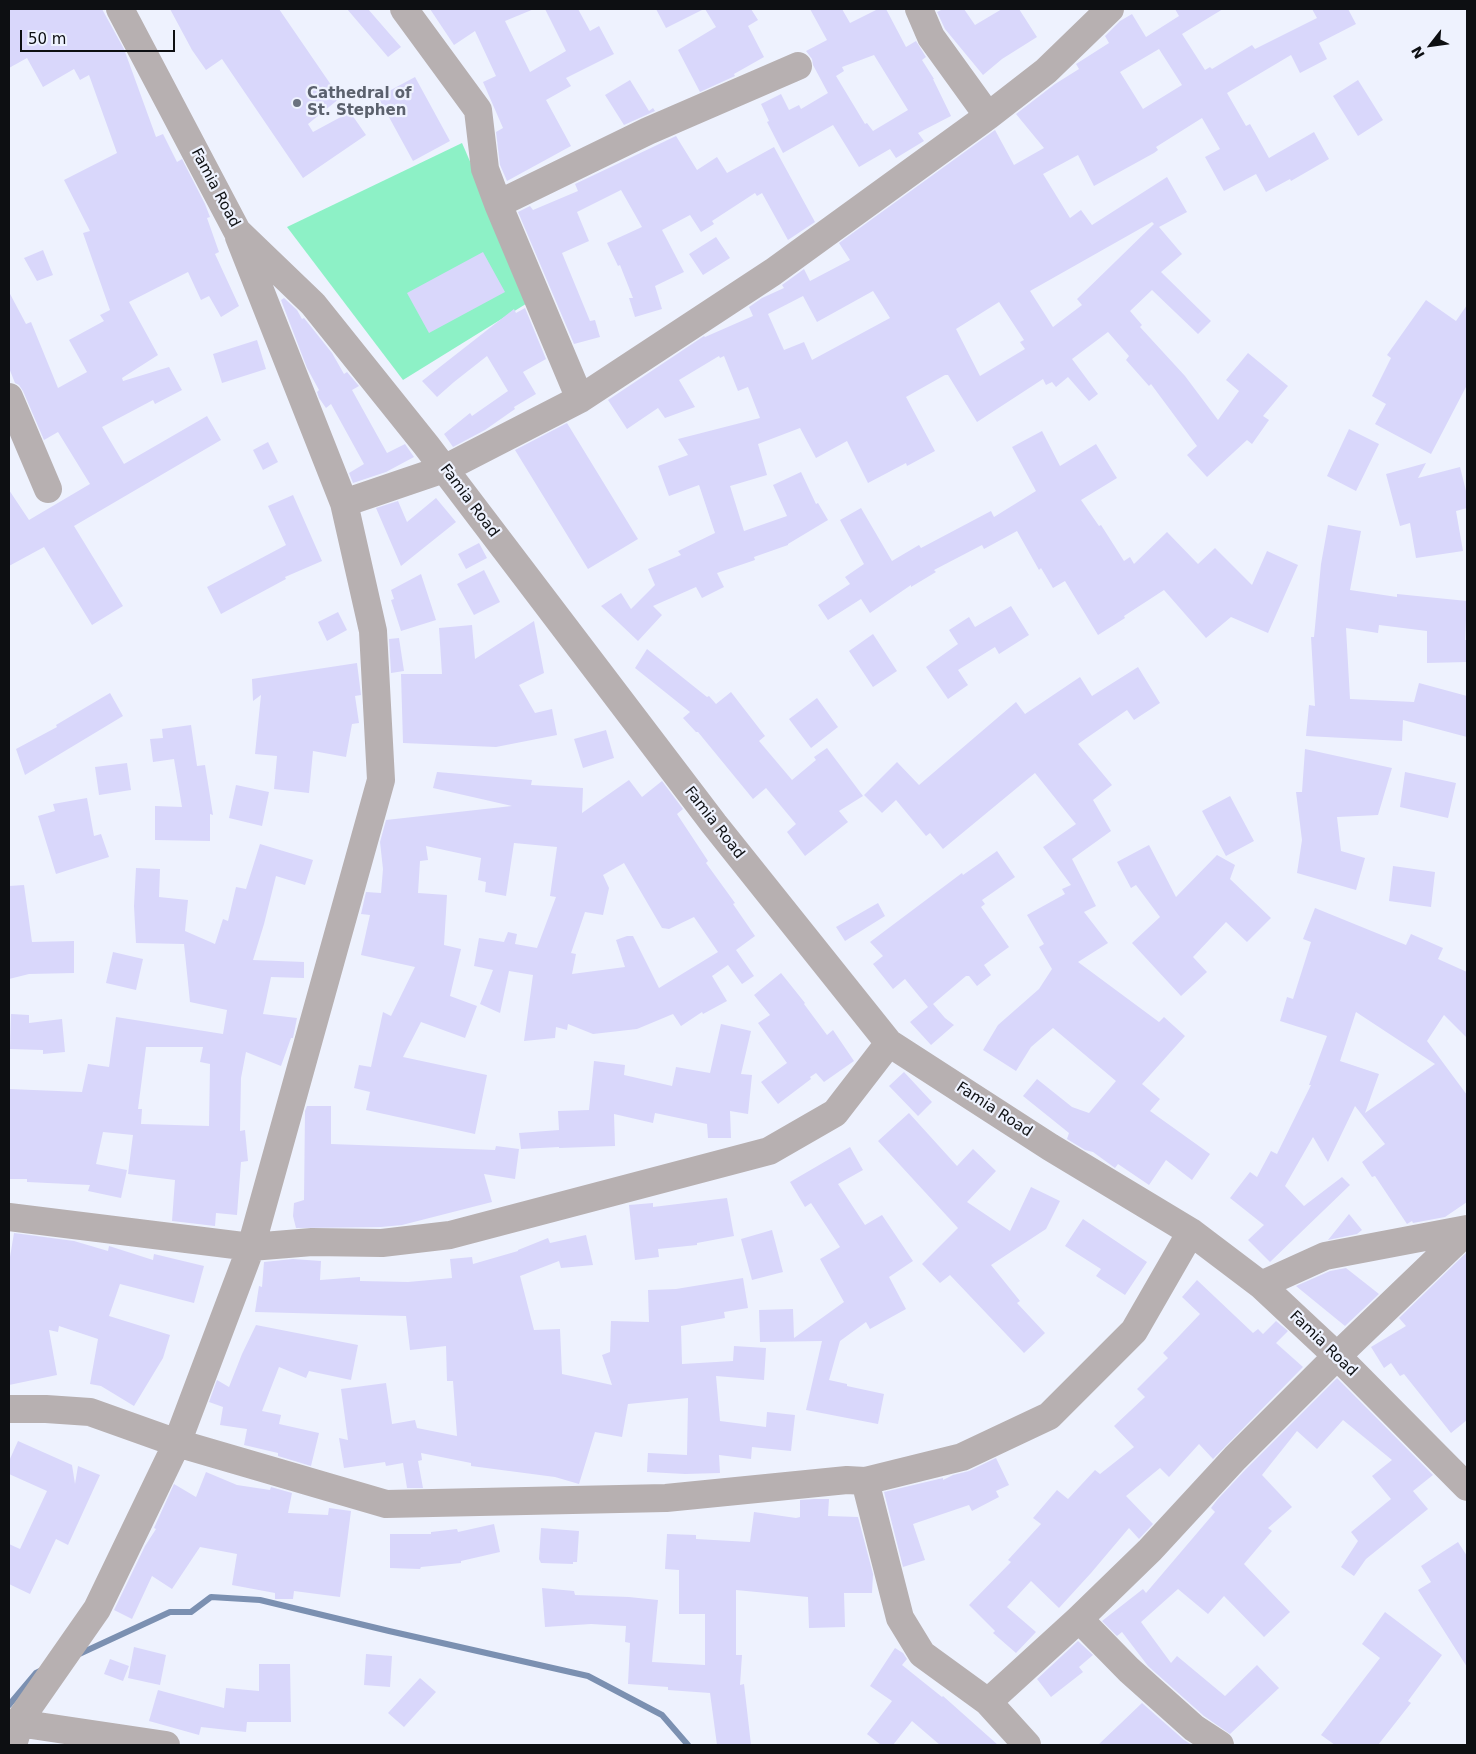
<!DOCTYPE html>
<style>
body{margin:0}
#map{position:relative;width:1476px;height:1754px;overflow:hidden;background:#eef2fe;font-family:"DejaVu Sans",sans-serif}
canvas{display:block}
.frame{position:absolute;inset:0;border:10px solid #0d0f12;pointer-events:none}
.north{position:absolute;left:1406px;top:20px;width:50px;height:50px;-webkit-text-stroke:4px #eef2fe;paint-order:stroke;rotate:240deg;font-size:14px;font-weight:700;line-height:20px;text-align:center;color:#0d0f12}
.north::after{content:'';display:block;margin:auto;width:18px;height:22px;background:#0d0f12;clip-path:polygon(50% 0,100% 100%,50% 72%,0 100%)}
.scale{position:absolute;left:20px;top:30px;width:155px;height:22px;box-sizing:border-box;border:2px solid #0d0f12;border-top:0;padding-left:6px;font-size:15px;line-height:18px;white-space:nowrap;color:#0d0f12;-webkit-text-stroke:4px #eef2fe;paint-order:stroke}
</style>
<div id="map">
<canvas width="1476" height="1754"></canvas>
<div class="frame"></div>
<div class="north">N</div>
<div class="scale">50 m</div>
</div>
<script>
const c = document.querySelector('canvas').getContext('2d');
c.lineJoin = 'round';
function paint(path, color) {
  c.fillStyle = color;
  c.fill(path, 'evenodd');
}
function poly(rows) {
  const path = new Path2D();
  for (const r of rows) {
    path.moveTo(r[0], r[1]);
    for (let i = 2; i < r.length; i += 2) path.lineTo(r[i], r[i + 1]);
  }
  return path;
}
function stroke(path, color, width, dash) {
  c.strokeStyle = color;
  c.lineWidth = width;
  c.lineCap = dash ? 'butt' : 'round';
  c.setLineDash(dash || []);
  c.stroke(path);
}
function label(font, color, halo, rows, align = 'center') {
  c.font = font + ' "DejaVu Sans",sans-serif';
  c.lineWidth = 4.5;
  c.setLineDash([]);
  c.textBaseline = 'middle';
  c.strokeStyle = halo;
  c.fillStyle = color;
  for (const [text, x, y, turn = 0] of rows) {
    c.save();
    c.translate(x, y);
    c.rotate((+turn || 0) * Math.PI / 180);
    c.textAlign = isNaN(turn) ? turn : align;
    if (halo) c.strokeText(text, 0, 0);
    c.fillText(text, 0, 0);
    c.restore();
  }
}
const green = poly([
 [462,143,525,288,529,302,403,380,287,227]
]);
const stream = poly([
 [77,1655,170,1612,191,1612,211,1597,260,1600,389,1631,588,1676,662,1715,688,1745],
 [9,1705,36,1673,40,1671]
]);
const building = poly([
 [9,9,102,9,124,49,156,137,163,134,177,162,182,159,205,204,210,217,207,218,219,252,215,254,239,306,221,317,209,296,201,300,188,272,129,302,158,355,122,378,123,381,169,367,182,390,155,404,153,400,102,427,124,464,207,416,221,440,74,526,123,606,92,625,44,547,9,566,9,490,29,520,90,484,58,432,44,440,23,391,19,385,15,383,9,368,9,292,26,324,31,322,58,388,87,372,69,340,104,321,100,315,110,310,83,233,90,231,64,180,117,153,89,75,80,80,74,69,43,87,27,58,9,68],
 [170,9,279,9,340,98,308,124,313,132,350,112,366,135,303,178,222,59,206,70,192,50],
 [347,9,368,9,401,47,388,57],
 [430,9,534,9,505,21,530,72,566,51,545,9,578,9,590,31,599,26,614,54,566,78,571,86,546,100,571,146,507,181,500,165,496,132,503,128,483,82,496,76,475,31,454,45],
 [656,9,704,9,666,28],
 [705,9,751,9,758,20,748,26,764,57,734,74,735,76,700,92,678,50,716,27],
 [810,9,842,9,850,23,878,9,886,9,906,47,916,41,926,57,922,60,934,79,933,79,951,116,918,133,924,141,896,158,890,149,859,167,833,125,783,153,767,122,769,121,761,104,781,94,789,110,799,105,801,109,828,93,813,65,812,59,806,51,827,40],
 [874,55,908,110,873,131,867,123,865,124,836,76,844,71,842,67],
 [943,9,964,9,975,25,1002,9,1019,9,1037,37,1002,59,983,75,945,29,937,12],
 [1175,9,1223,9,1182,34,1205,70,1210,67,1212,69,1252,45,1255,49,1317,18,1312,9,1348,9,1356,24,1319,43,1327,59,1300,73,1291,55,1227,93,1246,126,1250,124,1269,158,1314,132,1329,159,1291,181,1290,179,1266,192,1256,174,1224,191,1205,157,1220,149,1202,118,1156,147,1158,150,1154,153,1094,186,1078,155,1043,174,1070,218,1081,210,1092,225,1167,177,1187,212,1159,227,1182,254,1161,272,1211,321,1198,334,1152,290,1130,311,1142,325,1140,327,1185,376,1218,420,1239,391,1226,380,1248,353,1288,386,1263,416,1269,420,1252,444,1247,440,1207,477,1187,455,1197,446,1151,384,1149,386,1126,360,1129,356,1108,332,1072,359,1098,394,1089,401,1068,377,1056,387,1052,382,1046,385,1043,379,977,422,948,375,945,375,906,397,935,451,907,466,906,463,868,483,847,441,816,458,800,428,758,444,767,475,730,486,744,531,787,516,773,485,801,472,816,504,818,503,828,520,788,544,788,545,754,557,755,560,717,573,724,587,702,598,696,587,653,606,662,615,638,641,601,606,621,593,631,609,655,585,648,569,681,555,678,551,715,533,699,485,669,496,658,466,688,455,678,439,760,418,748,387,738,391,724,356,720,358,719,356,679,380,695,407,665,418,658,408,627,429,608,400,704,336,705,337,753,316,749,307,762,298,784,288,782,285,804,269,810,281,850,260,839,243,995,130,1014,165,1044,148,1016,114,1055,84,1079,69,1076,64,1109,43,1105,36,1120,21,1132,14,1146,37,1179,16],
 [1159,49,1182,85,1143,109,1120,72],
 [1152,222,1154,224,1077,299,1082,305,1053,327,1030,291],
 [873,291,890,318,812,360,804,342,784,350,768,314,803,296,817,322],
 [999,302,1024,340,1020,342,1025,349,980,376,956,329],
 [415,77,450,141,413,161,378,97],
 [630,80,649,111,653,108,655,111,624,125,605,95],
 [1358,80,1383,120,1358,136,1333,96],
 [676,136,697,170,717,157,727,173,774,147,815,222,788,240,762,193,757,196,755,193,712,221,714,224,701,232,690,215,662,230,684,272,655,286,662,309,635,317,629,298,633,298,620,265,618,266,607,243,642,227,621,190,577,212,589,241,562,253,590,321,595,320,600,337,574,344,518,212,530,206,533,210,578,191,575,184],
 [716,237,730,258,703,275,689,254],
 [43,250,53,275,37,281,24,258],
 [483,252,505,292,429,333,407,293],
 [284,298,297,310,302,319,304,318,332,353,344,374,347,372,359,386,352,390,387,453,405,444,414,457,386,472,353,483,349,473,364,464,331,404,326,408,319,398,317,392,319,390,307,368,281,300],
 [1426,300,1456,321,1467,305,1467,385,1431,454,1375,424,1386,404,1372,396,1391,358,1387,355],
 [525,308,546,359,523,372,536,394,514,407,515,409,485,430,453,447,444,434,470,413,472,416,508,391,487,356,454,382,437,397,422,381,514,309,516,313],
 [257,340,266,369,222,383,213,354],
 [567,423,638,539,588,569,515,450],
 [1349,429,1379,444,1356,491,1327,476],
 [1042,431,1060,466,1096,444,1117,478,1081,500,1099,526,1101,525,1124,561,1130,557,1134,564,1167,532,1198,564,1215,548,1252,585,1267,551,1298,565,1268,633,1231,617,1206,638,1164,590,1124,616,1125,618,1098,635,1065,581,1053,588,1041,568,1039,570,1017,531,984,549,982,545,934,570,936,572,911,587,911,585,870,613,861,599,828,620,818,605,850,584,845,577,864,564,840,520,861,508,892,561,919,545,921,548,991,511,994,517,1036,491,1012,447],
 [268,442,278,462,263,470,253,450],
 [1426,463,1418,478,1460,467,1467,495,1467,508,1456,511,1463,551,1416,558,1410,523,1400,526,1386,474],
 [293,495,322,561,285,577,286,579,221,614,207,587,286,545,268,506],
 [436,498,456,522,401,566,376,508,398,501,407,522],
 [1328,525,1361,531,1350,590,1397,597,1397,594,1467,601,1465,640,1467,640,1467,662,1427,663,1427,631,1379,625,1378,633,1346,628,1350,699,1414,702,1419,683,1467,696,1467,737,1403,720,1402,741,1306,736,1309,705,1315,706,1311,637,1314,637,1321,564],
 [479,543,487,558,466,569,458,554],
 [484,570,500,602,474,615,457,584],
 [421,574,436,620,401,631,391,600,394,599,391,590],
 [1011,606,1029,635,999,654,995,647,958,670,968,685,948,699,926,667,958,644,949,630,969,617,975,627],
 [338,612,347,630,327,641,318,622],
 [534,621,544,673,519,685,535,713,552,709,557,735,496,747,403,743,401,674,442,674,439,628,472,625,475,659],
 [873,634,897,671,873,687,849,651],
 [399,638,404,671,391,673,389,639],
 [647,649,707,697,709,696,716,704,731,692,765,736,759,741,792,780,816,760,814,757,827,748,863,796,839,811,848,822,805,856,787,832,796,824,766,788,753,799,698,732,696,732,683,718,690,712,635,668],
 [357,663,361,695,355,696,359,723,352,724,346,757,313,751,309,793,274,789,277,756,255,754,261,695,253,701,252,679],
 [1138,667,1160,703,1134,720,1127,710,1078,744,1112,785,1093,800,1111,831,1072,859,1096,906,1084,912,1108,943,1078,962,1159,1022,1164,1017,1185,1036,1142,1084,1160,1099,1150,1111,1210,1154,1192,1180,1166,1160,1149,1185,1118,1164,1115,1168,1093,1152,1085,1150,1067,1139,1069,1133,1023,1096,1037,1079,1072,1107,1089,1113,1116,1081,1053,1028,1031,1047,1016,1071,983,1050,998,1025,1039,989,1052,969,1039,947,1044,944,1027,915,1065,894,1062,889,1071,885,1043,847,1076,824,1035,773,943,849,930,833,926,836,896,800,882,813,864,795,897,762,919,785,1016,702,1025,714,1080,677,1092,696],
 [110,693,123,716,25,775,16,749,57,727,56,725],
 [817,698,838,727,811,748,789,719],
 [191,725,197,766,205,765,213,815,210,814,210,841,155,840,155,806,182,807,174,759,153,762,150,739,163,738,162,729],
 [606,730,614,758,583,768,574,739],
 [1305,749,1392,768,1378,815,1337,817,1341,851,1365,858,1356,890,1297,873,1302,840,1296,792,1302,792],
 [127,763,131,790,99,795,95,767],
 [437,772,532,780,531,785,583,788,582,813,629,780,642,797,662,781,683,809,677,814,708,861,706,863,735,903,733,904,755,936,736,950,754,976,742,984,728,965,712,976,727,1001,703,1014,702,1012,681,1026,673,1014,637,1029,593,1034,568,1024,567,1030,556,1027,555,1038,524,1041,533,975,509,971,500,1013,480,1004,493,970,474,966,479,938,504,942,508,932,517,934,515,944,537,948,556,897,550,896,557,847,514,843,506,896,485,892,486,882,478,880,481,858,426,846,428,860,420,861,418,893,447,895,444,945,461,949,450,996,477,1006,465,1038,421,1022,403,1057,487,1075,475,1134,366,1110,370,1092,354,1088,359,1065,371,1067,383,1012,391,1016,415,967,361,955,370,915,361,914,366,892,381,893,383,869,380,842,386,820,512,806,433,788],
 [624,863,662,928,669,929,694,917,718,952,659,988,633,936,627,936,616,940,625,967,572,974,576,954,571,953,585,912,603,915,609,888,603,875],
 [1405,772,1456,783,1448,818,1400,807],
 [236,785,269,792,262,826,229,818],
 [1230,796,1254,841,1226,856,1202,811],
 [87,798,94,836,101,834,109,857,56,874,38,816,55,811,53,804],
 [260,844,313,860,305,885,276,876,264,924,253,960,304,962,304,978,271,977,263,1014,297,1018,293,1038,291,1038,281,1066,246,1052,241,1078,240,1131,245,1130,248,1161,241,1162,237,1215,216,1213,215,1226,172,1221,175,1180,128,1174,133,1135,103,1132,96,1164,127,1170,121,1198,88,1191,90,1185,27,1182,27,1179,9,1179,9,1089,82,1092,88,1064,109,1067,116,1017,223,1034,227,1010,190,1002,184,944,136,943,134,906,136,868,160,869,159,897,188,900,185,931,215,944,223,919,228,921,236,887,246,889],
 [146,1047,203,1047,200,1062,210,1064,209,1126,141,1124,142,1109,138,1109],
 [1149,845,1176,897,1217,855,1235,865,1230,879,1271,918,1247,942,1226,922,1193,957,1207,972,1181,996,1132,943,1160,917,1136,885,1131,888,1117,862],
 [997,851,1015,877,982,900,985,904,981,907,1009,947,984,965,991,975,977,986,969,976,966,976,933,1004,945,1018,954,1025,931,1045,910,1022,928,1007,905,979,893,989,873,964,883,956,870,942,962,873,963,875],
 [1393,866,1435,872,1431,907,1389,901],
 [24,885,32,942,74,941,74,973,29,974,9,979,9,886],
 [878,903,885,916,845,941,836,927],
 [1315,908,1406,945,1411,934,1443,948,1438,959,1467,972,1467,1038,1444,1015,1427,1041,1467,1095,1467,1202,1445,1217,1413,1223,1412,1221,1407,1224,1375,1176,1372,1177,1362,1162,1385,1144,1355,1106,1328,1162,1313,1137,1285,1186,1304,1206,1342,1177,1350,1185,1270,1262,1248,1240,1264,1225,1230,1198,1250,1172,1257,1177,1271,1151,1277,1154,1311,1085,1309,1085,1327,1036,1280,1021,1287,997,1293,999,1311,942,1303,939],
 [1356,1012,1435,1064,1365,1113,1379,1074,1340,1061],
 [113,952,143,959,136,990,106,983],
 [781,973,805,1003,804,1004,827,1035,833,1030,854,1061,824,1082,816,1073,810,1077,811,1079,778,1104,761,1082,787,1063,758,1023,770,1015,754,995],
 [11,1014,29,1015,29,1023,62,1019,65,1052,43,1054,43,1050,10,1049],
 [721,1024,751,1031,741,1074,752,1075,748,1114,730,1111,731,1138,708,1138,707,1124,655,1113,653,1123,614,1114,615,1146,559,1148,559,1147,521,1149,519,1133,559,1130,558,1111,589,1110,594,1061,625,1065,624,1075,672,1086,676,1067,710,1073],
 [904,1072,932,1102,918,1116,889,1086],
 [307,1106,331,1106,331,1144,495,1150,496,1146,519,1149,515,1179,484,1174,492,1202,402,1225,381,1227,296,1228,293,1216,294,1203,304,1200,305,1111],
 [909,1113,957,1166,973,1149,996,1171,967,1202,1010,1231,1031,1187,1060,1201,1046,1229,991,1265,1020,1301,1017,1303,1045,1333,1024,1353,950,1275,940,1283,922,1264,958,1228,878,1141],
 [850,1147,863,1170,838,1184,865,1225,882,1215,913,1261,889,1277,906,1309,870,1329,866,1322,840,1341,829,1380,847,1384,847,1386,884,1394,878,1424,806,1410,822,1341,760,1342,759,1310,793,1309,794,1338,844,1302,820,1259,840,1247,811,1203,805,1207,790,1182],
 [727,1198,734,1236,697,1243,697,1245,658,1249,659,1257,635,1260,629,1205,653,1203,653,1207],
 [1349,1214,1362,1230,1357,1234,1328,1240],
 [1083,1219,1147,1262,1125,1295,1096,1276,1101,1269,1065,1246],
 [772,1230,783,1272,752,1280,741,1239],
 [14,1233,74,1241,108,1251,109,1246,153,1260,154,1254,204,1266,194,1303,120,1284,109,1316,170,1335,163,1358,134,1406,101,1386,90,1384,98,1339,59,1326,58,1332,49,1330,57,1375,9,1385,9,1263],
 [586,1235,593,1265,561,1268,559,1261,520,1276,534,1330,560,1329,562,1374,612,1385,602,1355,610,1352,611,1321,649,1322,648,1290,676,1289,743,1278,748,1308,724,1312,725,1318,681,1326,682,1364,733,1361,734,1346,766,1348,764,1380,716,1376,720,1421,766,1427,767,1412,795,1415,791,1451,752,1447,751,1459,719,1455,720,1473,685,1474,647,1472,648,1453,687,1455,688,1398,628,1404,622,1437,595,1432,579,1484,555,1477,471,1466,471,1463,421,1453,422,1460,418,1461,423,1488,407,1488,403,1463,386,1466,385,1462,344,1468,339,1438,348,1440,341,1389,386,1383,392,1424,415,1420,417,1428,457,1436,453,1381,447,1381,446,1346,410,1350,406,1316,255,1312,259,1286,262,1287,264,1262,293,1259,321,1261,320,1280,360,1277,360,1281,408,1282,452,1278,450,1259,472,1257,473,1264,518,1251,518,1250,548,1238,550,1243],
 [1467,1252,1467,1420,1451,1433,1404,1374,1400,1376,1391,1363,1384,1368,1371,1347,1406,1326,1399,1318],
 [1346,1268,1379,1294,1345,1326,1296,1286,1330,1271],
 [1197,1280,1253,1333,1258,1329,1263,1334,1276,1321,1288,1331,1276,1343,1303,1367,1213,1459,1199,1444,1169,1477,1160,1468,1126,1496,1153,1524,1139,1539,1129,1528,1091,1573,1059,1608,1031,1581,1007,1607,1036,1632,1016,1653,993,1633,995,1631,969,1605,1011,1562,1008,1560,1041,1524,1033,1518,1057,1490,1068,1499,1095,1470,1100,1474,1134,1447,1114,1426,1145,1397,1137,1389,1168,1358,1163,1353,1200,1314,1182,1297],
 [256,1325,358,1345,351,1380,309,1371,306,1378,279,1367,262,1411,281,1415,279,1424,319,1433,311,1466,278,1456,278,1453,244,1445,247,1429,220,1425,223,1407,209,1402,217,1380,229,1387,242,1354],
 [1337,1378,1433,1475,1413,1491,1428,1509,1366,1559,1354,1576,1341,1567,1358,1541,1351,1532,1391,1499,1372,1476,1392,1460,1343,1420,1317,1449,1297,1431,1262,1475,1292,1507,1268,1528,1272,1531,1244,1564,1290,1612,1264,1637,1224,1596,1208,1614,1178,1589,1141,1622,1171,1663,1177,1656,1225,1696,1257,1665,1279,1688,1230,1734,1204,1716,1148,1666,1122,1632,1117,1636,1102,1621,1143,1589,1146,1593,1215,1512,1211,1508,1217,1500,1246,1469],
 [18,1441,72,1465,75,1484,78,1466,100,1475,68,1545,56,1539,30,1594,9,1584,9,1544,20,1549,47,1491,9,1474,9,1461],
 [996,1458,1009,1485,996,1491,999,1497,972,1511,969,1505,913,1524,925,1560,903,1567,884,1492,943,1478,943,1480,953,1475,969,1471],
 [206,1472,237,1485,270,1490,271,1487,292,1493,288,1513,328,1515,329,1508,351,1511,340,1597,294,1591,293,1599,275,1599,275,1593,232,1585,237,1554,200,1547,172,1589,152,1576,132,1619,114,1610,145,1546,156,1529,154,1528,174,1484,196,1497],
 [814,1499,829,1499,828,1516,858,1517,873,1574,872,1593,844,1593,845,1627,809,1628,808,1597,736,1590,736,1655,742,1655,740,1685,744,1684,751,1745,717,1745,710,1693,668,1690,668,1687,628,1684,630,1643,625,1642,626,1626,591,1624,545,1627,542,1588,574,1591,575,1595,629,1597,658,1600,652,1662,705,1665,705,1614,679,1614,679,1570,665,1569,667,1534,696,1535,696,1539,750,1542,754,1512,796,1518,800,1517,800,1500],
 [494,1524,500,1552,461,1561,461,1563,421,1567,420,1569,390,1568,390,1534,431,1534,431,1532,457,1529,458,1532],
 [541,1528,579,1531,577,1562,573,1562,573,1564,541,1563,539,1559],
 [1458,1542,1467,1556,1467,1667,1418,1590,1431,1582,1421,1566],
 [1385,1612,1442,1655,1408,1701,1411,1703,1378,1745,1335,1745,1321,1735,1380,1658,1362,1644],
 [1078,1641,1093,1655,1079,1667,1083,1672,1051,1697,1037,1679],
 [134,1647,166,1655,160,1685,128,1678],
 [895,1648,903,1653,907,1659,902,1665,942,1697,943,1696,998,1745,940,1745,912,1721,893,1745,881,1745,867,1734,892,1701,870,1686],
 [366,1654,392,1656,390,1687,364,1685],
 [110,1659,129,1666,123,1681,104,1674],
 [259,1664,290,1664,291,1722,247,1722,246,1732,201,1727,199,1735,149,1721,158,1690,224,1708,226,1688,259,1691],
 [420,1678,436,1692,404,1727,388,1713],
 [1142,1703,1184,1740,1192,1745,1098,1745]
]);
const minor = poly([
 [120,9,237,231,313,304,426,445,714,824,889,1043,1050,1147,1191,1232,1261,1285,1337,1356,1467,1487],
 [404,9,478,110,485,169,498,204,580,399],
 [919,9,931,37,988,116],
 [498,204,648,131,798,66],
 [9,397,48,489],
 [344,503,444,469,580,399,773,272,988,116,1046,71,1110,9],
 [9,1217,251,1247,312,1242,382,1243,450,1235,769,1151,835,1113,889,1043],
 [1261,1285,1325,1256,1467,1229],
 [9,1409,46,1409,90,1412,177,1443,386,1504,666,1498,847,1480,865,1481,962,1457,1049,1416,1134,1331,1191,1232],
 [865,1481,900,1618,922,1654,988,1702,1027,1745],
 [1079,1619,1129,1670,1194,1728,1220,1745],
 [988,1702,1079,1619,1150,1550,1235,1458,1337,1356,1467,1231],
 [18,1723,166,1745],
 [13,1745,21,1718,97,1609,177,1443,251,1247,381,780,373,631,344,503,239,237]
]);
const markers = [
 [297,103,5,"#6b7280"]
];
const worshipNames = [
 ["Cathedral of",307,94],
 ["St. Stephen",307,111]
];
const streetNames = [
 ["Famia Road",215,188,62],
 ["Famia Road",469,501,53],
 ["Famia Road",714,823,52],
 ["Famia Road",994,1110,33],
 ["Famia Road",1323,1344,44]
];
paint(green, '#8df1c6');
stroke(stream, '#7b90b1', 6);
paint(building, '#d9d7fb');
stroke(minor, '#b7b0b1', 28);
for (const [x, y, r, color] of markers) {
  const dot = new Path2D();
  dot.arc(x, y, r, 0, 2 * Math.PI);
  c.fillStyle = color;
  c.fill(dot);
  stroke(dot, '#eef2fe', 2);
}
label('bold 15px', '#5b616d', '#eef2fe', worshipNames, 'left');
label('15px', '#0d0f12', '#eef2fe', streetNames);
</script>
